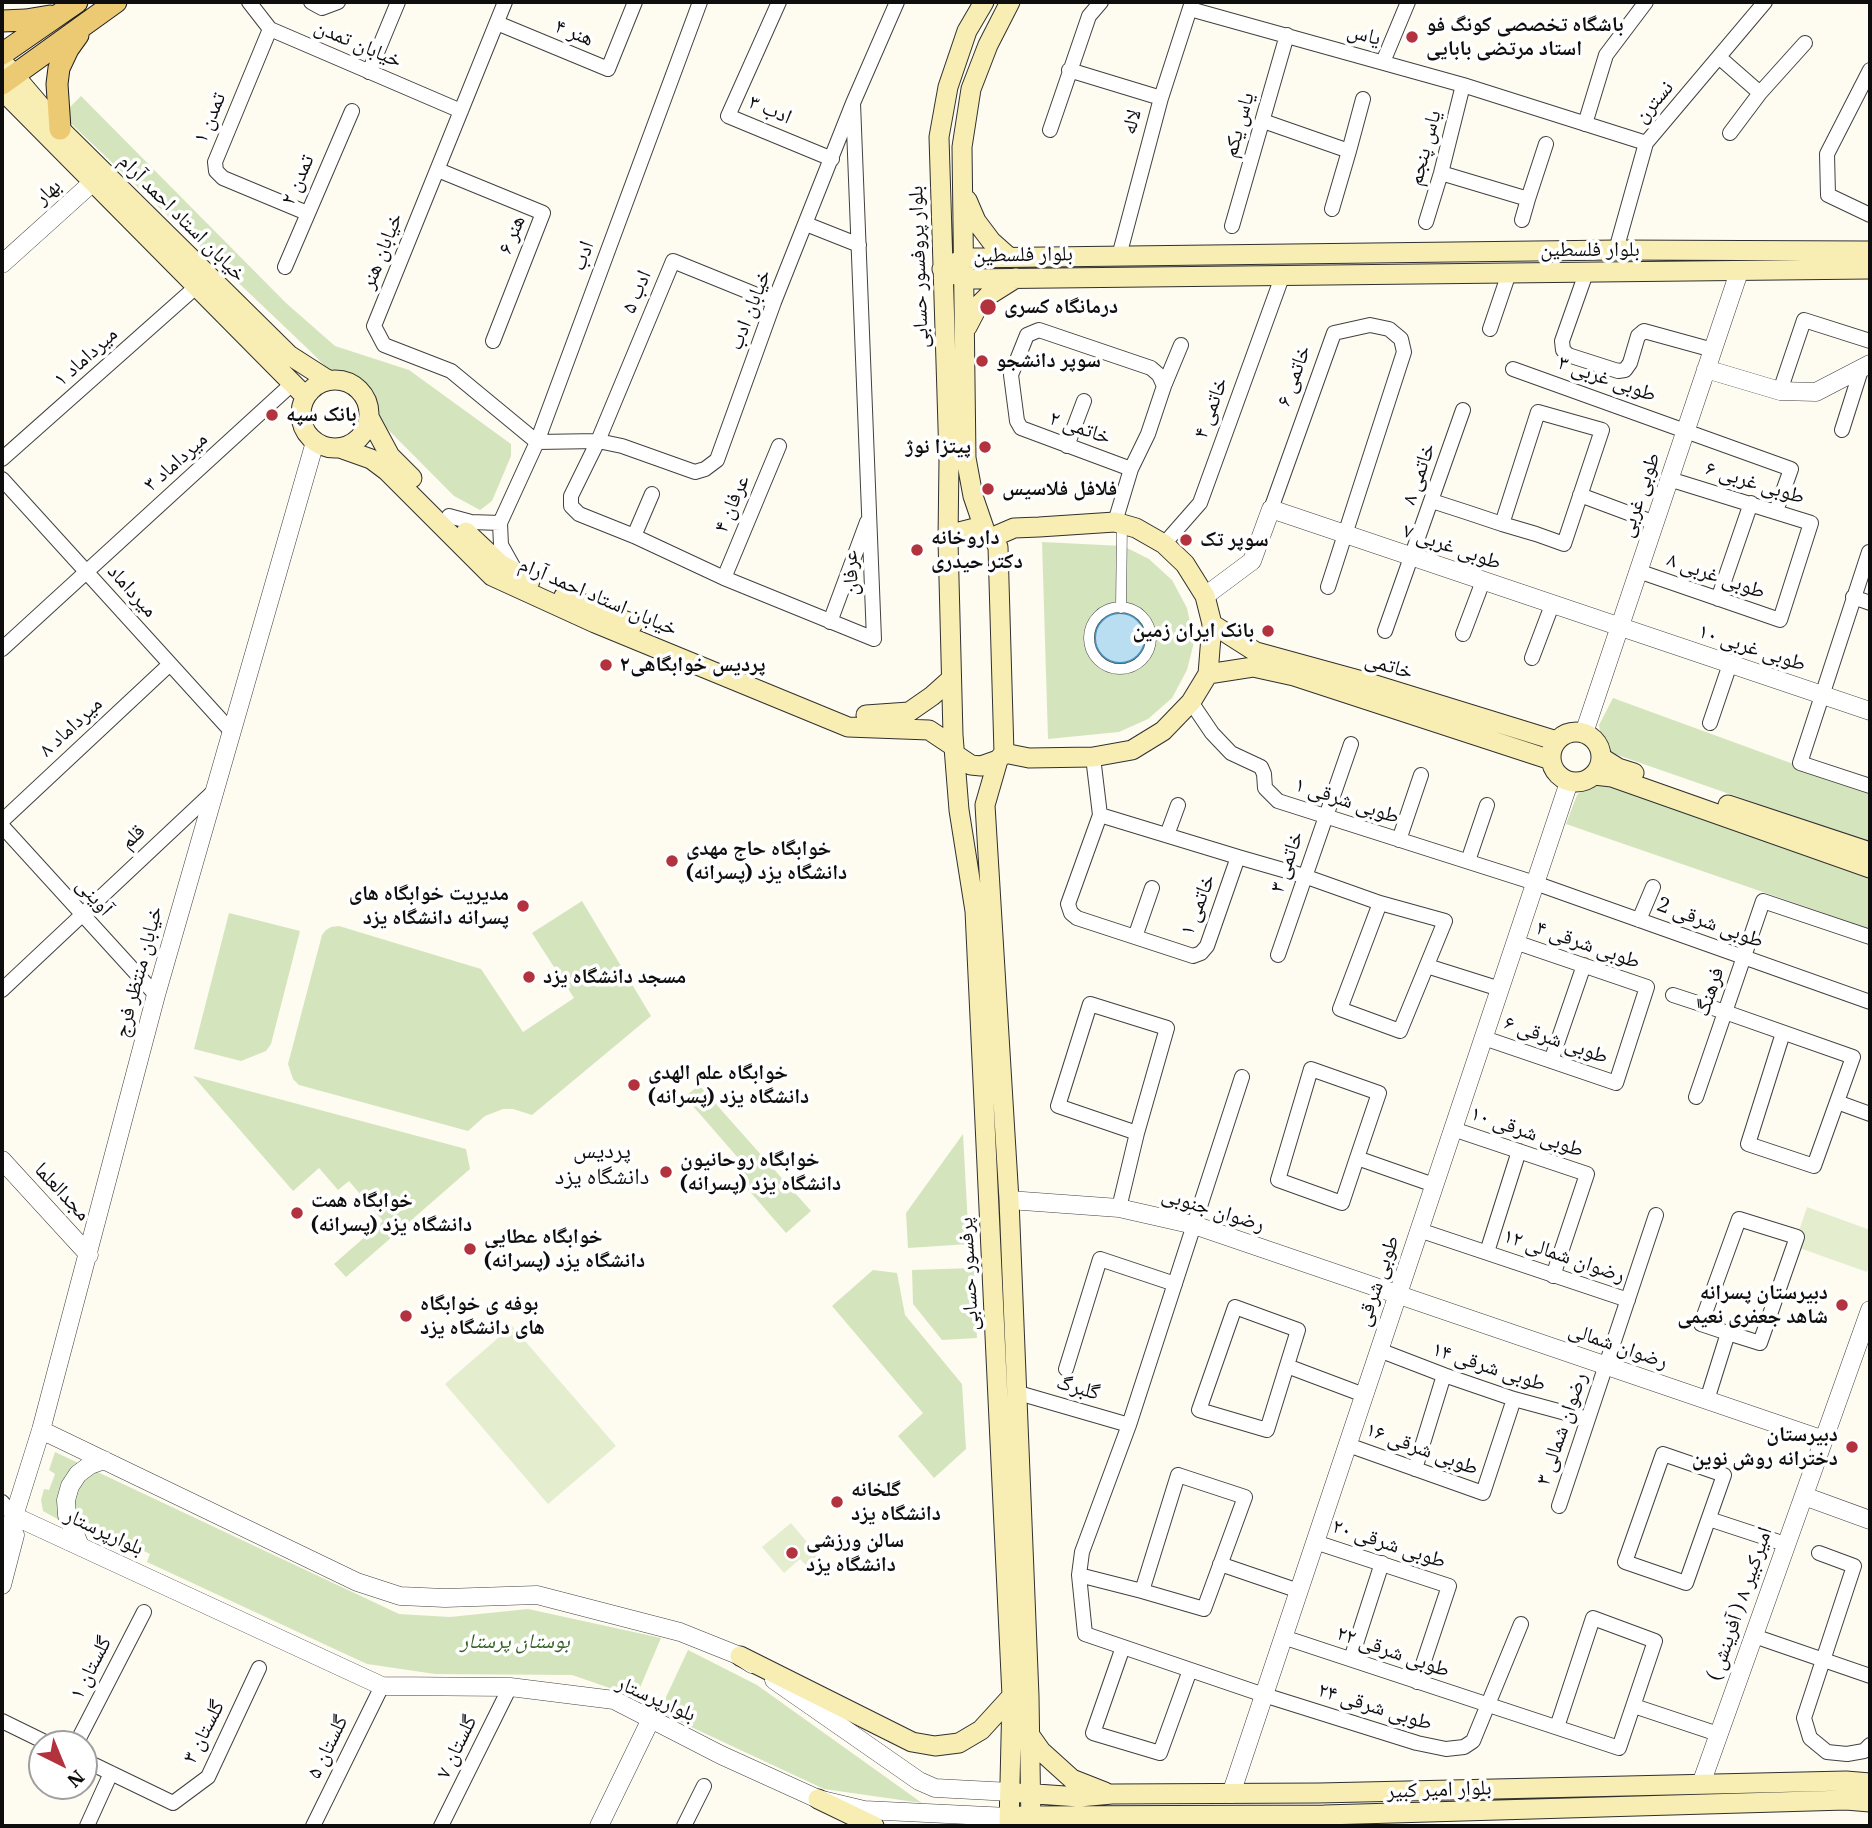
<!DOCTYPE html>
<meta charset="utf-8">
<style>
body{margin:0}
#map{position:relative;width:1872px;height:1828px;overflow:hidden;background:#fefbf1;font-family:"IBM Plex Serif",serif}
canvas{display:block}
.frame{position:absolute;inset:0;border:4px solid #0e0e0e;pointer-events:none}
.north{position:absolute;left:28px;top:1730px;width:70px;height:70px;box-sizing:border-box;background:#fff;border:2px solid #9f9f9f;border-radius:50%;rotate:137deg;font-size:19px;font-weight:700;line-height:28px;text-align:center;color:#0e0e0e}
.north::after{content:'';display:block;margin:auto;width:24px;height:32px;background:#b2333d;clip-path:polygon(50% 0,100% 100%,50% 72%,0 100%)}
</style>
<div id="map">
<canvas width="1872" height="1828"></canvas>
<div class="frame"></div>
<div class="north">N</div>
</div>
<script>
const c = document.querySelector('canvas').getContext('2d');
c.lineJoin = 'round';
function paint(path, color) {
  c.fillStyle = color;
  c.fill(path, 'evenodd');
}
function poly(rows) {
  const path = new Path2D();
  for (const r of rows) {
    if (r.length === 3) {
      path.moveTo(r[0] + r[2], r[1]);
      path.arc(r[0], r[1], r[2], 0, 2 * Math.PI);
      continue;
    }
    path.moveTo(r[0], r[1]);
    for (let i = 2; i < r.length; i += 2) path.lineTo(r[i], r[i + 1]);
  }
  return path;
}
function stroke(path, color, width, dash) {
  c.strokeStyle = color;
  c.lineWidth = width;
  c.lineCap = dash ? 'butt' : 'round';
  c.setLineDash(dash || []);
  c.stroke(path);
}
function label(font, color, halo, rows, align = 'center') {
  c.font = font + ' "IBM Plex Serif","Noto Naskh Arabic",serif';
  c.lineWidth = 7;
  c.setLineDash([]);
  c.textBaseline = 'middle';
  c.strokeStyle = halo;
  c.fillStyle = color;
  for (const [text, x, y, turn = 0] of rows) {
    c.save();
    c.translate(x, y);
    c.rotate((+turn || 0) * Math.PI / 180);
    c.textAlign = isNaN(turn) ? turn : align;
    if (halo) c.strokeText(text, 0, 0);
    c.fillText(text, 0, 0);
    c.restore();
  }
}
const green = poly([
 [81,96,286,303,335,346,409,370,511,444,511,456,492,501,480,510,454,496,308,349,62,115],
 [1042,542,1123,546,1149,559,1172,580,1187,608,1194,642,1187,670,1172,698,1148,719,1119,732,1048,739],
 [1613,698,1870,792,1870,843,1609,752,1602,743,1599,725],
 [1604,782,1870,877,1870,929,1566,824,1577,795,1586,787],
 [582,901,651,1016,532,1115,513,1109,503,1109,485,1116,468,1131,299,1085,293,1079,288,1064,322,935,326,930,331,927,339,926,481,969,523,1032,574,998,532,933],
 [229,913,300,931,271,1044,266,1051,241,1061,194,1049],
 [193,1076,466,1149,470,1169,346,1277,334,1264,383,1221,349,1181,338,1190,319,1168,293,1191],
 [699,1085,811,1211,786,1233,739,1179,746,1167,685,1097],
 [963,1134,969,1244,908,1248,906,1213],
 [974,1268,977,1338,942,1340,913,1304,912,1270],
 [873,1270,897,1273,905,1315,962,1384,966,1449,934,1478,898,1436,923,1413,832,1306],
 [55,1452,399,1614,450,1617,528,1609,661,1638,636,1697,572,1675,435,1674,367,1664,147,1562,150,1554,74,1516,59,1520,43,1511,41,1500,44,1489,49,1490,55,1474,49,1470],
 [688,1650,757,1685,922,1803,824,1789,659,1712]
]);
const pitch = poly([
 [1807,1207,1870,1230,1870,1262,1867,1272,1794,1246],
 [512,1326,616,1446,548,1504,445,1384],
 [791,1523,822,1560,810,1570,800,1559,784,1573,762,1547]
]);
const water = poly([
 [1120,638,25]
]);
const pedestrian = poly([
 [1120,638,31],
 [1121,608,1122,525]
]);
const minor = poly([
 [249,2,270,29,461,111],
 [311,2,322,8,338,2],
 [505,2,374,326,384,345,451,371,537,442,598,441,622,446,695,472,705,469,717,460,774,302,853,103,897,2],
 [779,2,728,116,832,159],
 [1190,9,1463,85,1646,143],
 [497,23,608,69,635,2],
 [270,29,215,162,216,171,223,178,307,213],
 [1720,58,1760,93,1730,133],
 [1383,62,1408,2],
 [1069,70,1161,98],
 [1870,70,1827,154,1828,195,1870,215],
 [369,72,398,2],
 [1760,93,1805,43],
 [1263,121,1349,151,1363,99],
 [1585,124,1606,55,1646,2],
 [1050,130,1089,16,1101,2],
 [438,170,543,213,493,341],
 [1441,173,1528,199,1546,144],
 [1332,209,1349,151],
 [1522,220,1528,199],
 [1426,222,1441,173,1463,85],
 [806,224,859,245],
 [1232,226,1287,35],
 [1616,250,1646,143,1765,2],
 [1119,256,1161,98,1192,2],
 [285,267,352,111],
 [1586,273,1562,341,1563,350,1568,355,1618,371,1625,370,1630,363,1638,336,1644,331,1713,350],
 [774,302,673,261,598,441,571,496,571,506,579,514,634,536,724,578,874,639,853,103],
 [1490,329,1509,273],
 [1513,369,1791,469,1776,511],
 [1164,386,1181,345],
 [1780,391,1804,320,1870,341],
 [1842,430,1861,370],
 [1067,446,1084,401],
 [2,459,197,286],
 [2,479,231,731],
 [1580,495,1655,523],
 [1432,501,1466,512,1502,524,1536,534,1564,544,1602,430,1538,412,1502,524],
 [1271,509,1334,333,1370,325,1389,329,1401,339,1404,352,1328,587],
 [449,516,471,522,500,523],
 [1115,522,1131,469,1148,434,1164,386,1159,375,1151,368,1039,330,1027,335,1011,375,1017,421,1021,428,1131,469],
 [634,536,652,494],
 [1164,544,1200,503,1282,277],
 [1869,552,1800,763,1870,786],
 [515,570,501,545,500,523,537,442,700,2],
 [1638,571,1780,620,1811,523,1669,479],
 [724,578,779,446],
 [1853,597,1870,603],
 [1718,599,1751,503],
 [830,622,867,522],
 [1385,631,1463,410],
 [1463,634,1483,581],
 [2,649,293,383],
 [1532,658,1552,605],
 [1191,702,1212,733,1231,753,1261,767,1264,774,1265,788,1278,801,1535,883,1870,1002],
 [1710,723,1730,664],
 [1093,757,1100,815,1068,904,1071,913,1077,918,1193,956,1201,953,1207,946,1238,857,1100,815],
 [2,821,170,664],
 [2,826,156,995],
 [1167,835,1178,805],
 [1399,840,1421,775],
 [1238,857,1304,876,1380,903,1445,921,1400,1031,1340,1009,1380,903],
 [1468,861,1487,805],
 [1639,920,1653,887],
 [1135,937,1152,888],
 [1278,955,1351,744],
 [1427,966,1500,989],
 [2,990,214,791],
 [1673,995,1725,1012,1853,1057,1814,1166,1748,1144,1783,1033],
 [1484,1038,1616,1083,1647,987,1515,942],
 [1551,1061,1584,965],
 [1242,1077,1129,1425,1082,1552,1079,1575,1085,1634,1264,1695,1417,1743,1446,1749,1464,1747,1473,1741,1521,1624],
 [1696,1097,1763,901,1870,937],
 [1837,1102,1870,1114],
 [1453,1129,1587,1174,1553,1276],
 [1357,1158,1379,1093,1311,1069,1278,1180,1342,1203,1357,1158,1434,1185],
 [1119,1208,1137,1133,1167,1028,1090,1004,1058,1106,1137,1133],
 [1419,1230,1628,1300],
 [1487,1252,1519,1151],
 [1235,1307,1298,1330,1267,1430,1199,1410,1235,1307],
 [1379,1350,1444,1375,1514,1399,1588,1419],
 [1287,1366,1364,1395],
 [1066,1369,1100,1259,1175,1284],
 [1015,1392,1129,1425],
 [1707,1400,1728,1333,1760,1343,1797,1237,1739,1219,1701,1324,1728,1333],
 [1348,1445,1483,1493,1514,1399],
 [1663,1454,1724,1475,1686,1583,1625,1562,1663,1454],
 [1415,1469,1444,1375],
 [1178,1475,1245,1497,1204,1609,1142,1591,1178,1475],
 [2,1502,14,1516],
 [1559,1506,1656,1215],
 [1709,1519,1785,1544],
 [1315,1542,1449,1586,1417,1682],
 [1819,1553,1854,1566,1804,1718,1810,1738,1827,1752,1847,1754,1864,1751,1870,1745],
 [1220,1564,1299,1591],
 [1079,1575,1142,1591],
 [1754,1636,1870,1676],
 [1283,1637,1619,1748,1655,1641,1593,1618,1557,1727],
 [1123,1647,1093,1733,1160,1753,1190,1670],
 [1351,1659,1382,1563],
 [1634,1706,1718,1734],
 [2,1721,49,1744],
 [76,1744,144,1612],
 [84,1760,173,1803,208,1777,259,1668],
 [87,1826,111,1773],
 [313,1826,382,1686],
 [441,1826,510,1687],
 [684,1826,704,1786]
]);
const tertiary = poly([
 [2,264,93,182],
 [1706,369,1780,391,1816,392,1870,364],
 [1205,596,1252,561,1271,509,1870,711],
 [1584,733,1739,272],
 [2,1160,89,1255],
 [1009,1200,1119,1208,1194,1225,1824,1440],
 [41,1430,357,1582,400,1596,445,1598,537,1595,680,1632,740,1656,752,1664],
 [1804,1496,1870,1520],
 [14,1516,382,1686,510,1687,614,1700,721,1755,818,1799,864,1810,1009,1817],
 [80,1546,67,1515,66,1500,70,1486,78,1474,90,1465,104,1460],
 [2,1547,14,1516,41,1430,156,995,315,442],
 [2,1585,15,1535],
 [774,1680,919,1781,935,1788,1011,1792],
 [1701,1784,1870,1310],
 [1231,1794,1569,782],
 [599,1826,651,1719]
]);
const secondary = poly([
 [2,61,60,129,289,355,328,380],
 [2,90,305,396],
 [967,200,976,221,991,241,1009,257],
 [942,269,965,258,1616,250,1870,251],
 [942,269,966,279,1870,269],
 [967,327,978,306,989,295,1016,278],
 [335,414,34],
 [369,417,390,456,412,478],
 [340,448,371,459,387,471,492,576,595,623,848,727,929,730,953,746],
 [985,531,973,496,966,458,962,147,971,89,988,45,1010,2],
 [466,532,500,564,530,581],
 [993,537,1014,528,1039,527,1115,522,1136,528,1164,544,1185,564,1205,596,1212,624,1208,674,1191,702,1163,731,1132,750,1093,757,1029,758,1004,753],
 [948,540,949,459,939,137,948,87,967,31,984,2],
 [564,596,633,624],
 [1212,624,1256,652,1369,683,1557,741],
 [1208,674,1253,667,1294,676,1551,760],
 [866,715,909,712,932,696,951,679],
 [1576,757,25],
 [956,755,971,765,981,766,998,760,1004,753,998,547,993,537,975,528,955,533,948,540,953,735,959,810,975,911,1012,1696,1009,1826],
 [1602,758,1618,768,1634,773],
 [998,760,985,805,1009,1200,1029,1696,1031,1826],
 [1594,775,1612,777,1870,868],
 [1728,805,1870,852],
 [740,1656,912,1742,935,1746,959,1743,981,1730,1012,1696],
 [1029,1734,1041,1751,1072,1779,1105,1792],
 [1022,1793,1079,1797,1112,1794,1319,1793,1846,1781,1870,1783],
 [818,1799,874,1826],
 [1021,1816,1324,1815,1846,1800,1870,1802]
]);
const primary = poly([
 [2,21,26,20,50,16],
 [2,54,77,2],
 [2,84,116,2],
 [60,129,57,84,59,68,68,49,78,35]
]);
const markers = [
 [1412,37,7,"#b2333d"],
 [988,307,9,"#b2333d"],
 [982,361,7,"#b2333d"],
 [272,415,7,"#b2333d"],
 [985,447,7,"#b2333d"],
 [988,489,7,"#b2333d"],
 [1186,540,7,"#b2333d"],
 [917,550,7,"#b2333d"],
 [1268,631,7,"#b2333d"],
 [606,665,7,"#b2333d"],
 [672,861,7,"#b2333d"],
 [523,906,7,"#b2333d"],
 [529,977,7,"#b2333d"],
 [634,1085,7,"#b2333d"],
 [666,1172,7,"#b2333d"],
 [297,1213,7,"#b2333d"],
 [470,1249,7,"#b2333d"],
 [1842,1305,7,"#b2333d"],
 [406,1316,7,"#b2333d"],
 [1852,1447,7,"#b2333d"],
 [837,1502,7,"#b2333d"],
 [792,1553,7,"#b2333d"]
];
const poiNames = [
 ["باشگاه تخصصی کونگ فو",1426,25],
 ["استاد مرتضی بابایی",1426,49],
 ["درمانگاه کسری",1004,307],
 ["سوپر دانشجو",996,361],
 ["بانک سپه",286,415],
 ["پیتزا نوژ",971,447,"right"],
 ["فلافل فلاسیس",1002,489],
 ["داروخانه",931,538],
 ["دکتر حیدری",931,562],
 ["سوپر تک",1200,540],
 ["بانک ایران زمین",1254,631,"right"],
 ["پردیس خوابگاهی٢",620,665],
 ["خوابگاه حاج مهدی",686,849],
 ["(پسرانه) دانشگاه یزد",686,873],
 ["مدیریت خوابگاه های",509,894,"right"],
 ["پسرانه دانشگاه یزد",509,918,"right"],
 ["مسجد دانشگاه یزد",543,977],
 ["خوابگاه علم الهدی",648,1073],
 ["(پسرانه) دانشگاه یزد",648,1097],
 ["خوابگاه روحانیون",680,1160],
 ["(پسرانه) دانشگاه یزد",680,1184],
 ["خوابگاه همت",311,1201],
 ["(پسرانه) دانشگاه یزد",311,1225],
 ["خوابگاه عطایی",484,1237],
 ["(پسرانه) دانشگاه یزد",484,1261],
 ["دبیرستان پسرانه",1828,1293,"right"],
 ["شاهد جعفری نعیمی",1828,1317,"right"],
 ["بوفه ی خوابگاه",420,1304],
 ["های دانشگاه یزد",420,1328],
 ["دبیرستان",1838,1435,"right"],
 ["دخترانه روش نوین",1838,1459,"right"],
 ["گلخانه",851,1490],
 ["دانشگاه یزد",851,1514],
 ["سالن ورزشی",806,1541],
 ["دانشگاه یزد",806,1565]
];
const streetNames = [
 ["هنر ۴",574,33,22],
 ["یاس",1364,35,15],
 ["خیابان تمدن",358,44,23],
 ["نسترن",1654,102,-49],
 ["ادب ۳",770,110,23],
 ["تمدن ۱",210,118,-67],
 ["لاله",1132,122,-75],
 ["یاس یکم",1239,125,-74],
 ["یاس پنجم",1425,148,-75],
 ["تمدن ۲",298,180,-66],
 ["بهار",48,192,-42],
 ["خیابان استاد احمد آرام",182,218,45],
 ["هنر ۶",512,235,-68],
 ["بلوار فلسطین",1590,250],
 ["خیابان هنر",382,251,-68],
 ["بلوار فلسطین",1023,255,-1],
 ["ادب",583,256,-70],
 ["بلوار پروفسور حسابی",919,267,-92],
 ["ادب ۵",637,292,-67],
 ["خیابان ادب",750,310,-69],
 ["میرداماد ۱",86,357,-42],
 ["خاتمی ۶",1294,376,-70],
 ["طوبی غربی ۳",1607,379,19],
 ["خاتمی ۴",1211,408,-70],
 ["خاتمی ۲",1080,428,19],
 ["میرداماد ۳",176,462,-42],
 ["خاتمی ۸",1419,474,-71],
 ["طوبی غربی ۶",1755,483,17],
 ["طوبی غربی",1640,495,-71],
 ["عرفان ۴",732,504,-67],
 ["طوبی غربی ۷",1452,547,19],
 ["عرفان",851,573,-92],
 ["طوبی غربی ۸",1716,576,19],
 ["میرداماد",132,591,48],
 ["خیابان استاد احمد آرام",598,597,23],
 ["طوبی غربی ۱۰",1752,648,18],
 ["خاتمی",1389,666,17],
 ["میرداماد ۸",71,727,-43],
 ["طوبی شرقی ۱",1347,801,18],
 ["قلم",133,837,-43],
 ["خاتمی ۳",1287,862,-71],
 ["آوینی",94,897,48],
 ["خاتمی ۱",1198,905,-69],
 ["طوبی شرقی 2",1710,923,20],
 ["طوبی شرقی ۴",1588,945,19],
 ["خیابان منتظر فرج",139,972,-75],
 ["فرهنگ",1710,992,-71],
 ["طوبی شرقی ۶",1556,1040,19],
 ["طوبی شرقی ۱۰",1527,1132,19],
 ["مجدالعلما",62,1192,47],
 ["رضوان جنوبی",1213,1210,17],
 ["رضوان شمالی ۱۲",1564,1256,19],
 ["پرفسور حسابی",969,1274,-93],
 ["طوبی شرقی",1378,1281,-71],
 ["رضوان شمالی",1618,1346,19],
 ["طوبی شرقی ۱۴",1489,1367,18],
 ["گلبرگ",1078,1388,16],
 ["رضوان شمالی ۳",1562,1429,-71],
 ["طوبی شرقی ۱۶",1422,1449,20],
 ["بلوارپرستار",104,1532,25],
 ["طوبی شرقی ۲۰",1389,1544,18],
 ["امیرکبیر ۸ ( آفرینش )",1740,1604,-71],
 ["طوبی شرقی ۲۲",1393,1652,19],
 ["گلستان ۱",91,1668,-63],
 ["بلوارپرستار",656,1699,24],
 ["طوبی شرقی ۲۴",1375,1707,17],
 ["گلستان ۳",204,1732,-63],
 ["گلستان ۵",328,1747,-64],
 ["گلستان ۷",457,1747,-64],
 ["بلوار امیر کبیر",1439,1790,-2]
];
const parkNames = [
 ["بوستان پرستار",515,1642]
];
const neighbourhoodNames = [
 ["پردیس",602,1151],
 ["دانشگاه یزد",602,1177]
];
paint(green, '#d4e5bd');
paint(pitch, '#e4eece');
paint(water, '#badef1');
stroke(water, '#4895c1', 2);
stroke(pedestrian, '#414141', 11);
stroke(minor, '#414141', 16);
stroke(tertiary, '#414141', 19);
stroke(secondary, '#303030', 21);
stroke(primary, '#1f1f1f', 23);
stroke(pedestrian, '#fff', 10);
stroke(minor, '#fff', 14);
stroke(tertiary, '#fff', 18);
stroke(secondary, '#f8edb2', 19);
stroke(primary, '#ecca73', 21);
for (const [x, y, r, color] of markers) {
  const dot = new Path2D();
  dot.arc(x, y, r, 0, 2 * Math.PI);
  c.fillStyle = color;
  c.fill(dot);
  stroke(dot, '#fff', 2.5);
}
label('bold 21px', '#0e0e0e', '#fff', poiNames, 'left');
label('21px', '#0e0e0e', '#fff', streetNames);
label('italic 21px', '#336024', '#fff', parkNames);
label('23px', '#0e0e0e', '#fff', neighbourhoodNames);
</script>
